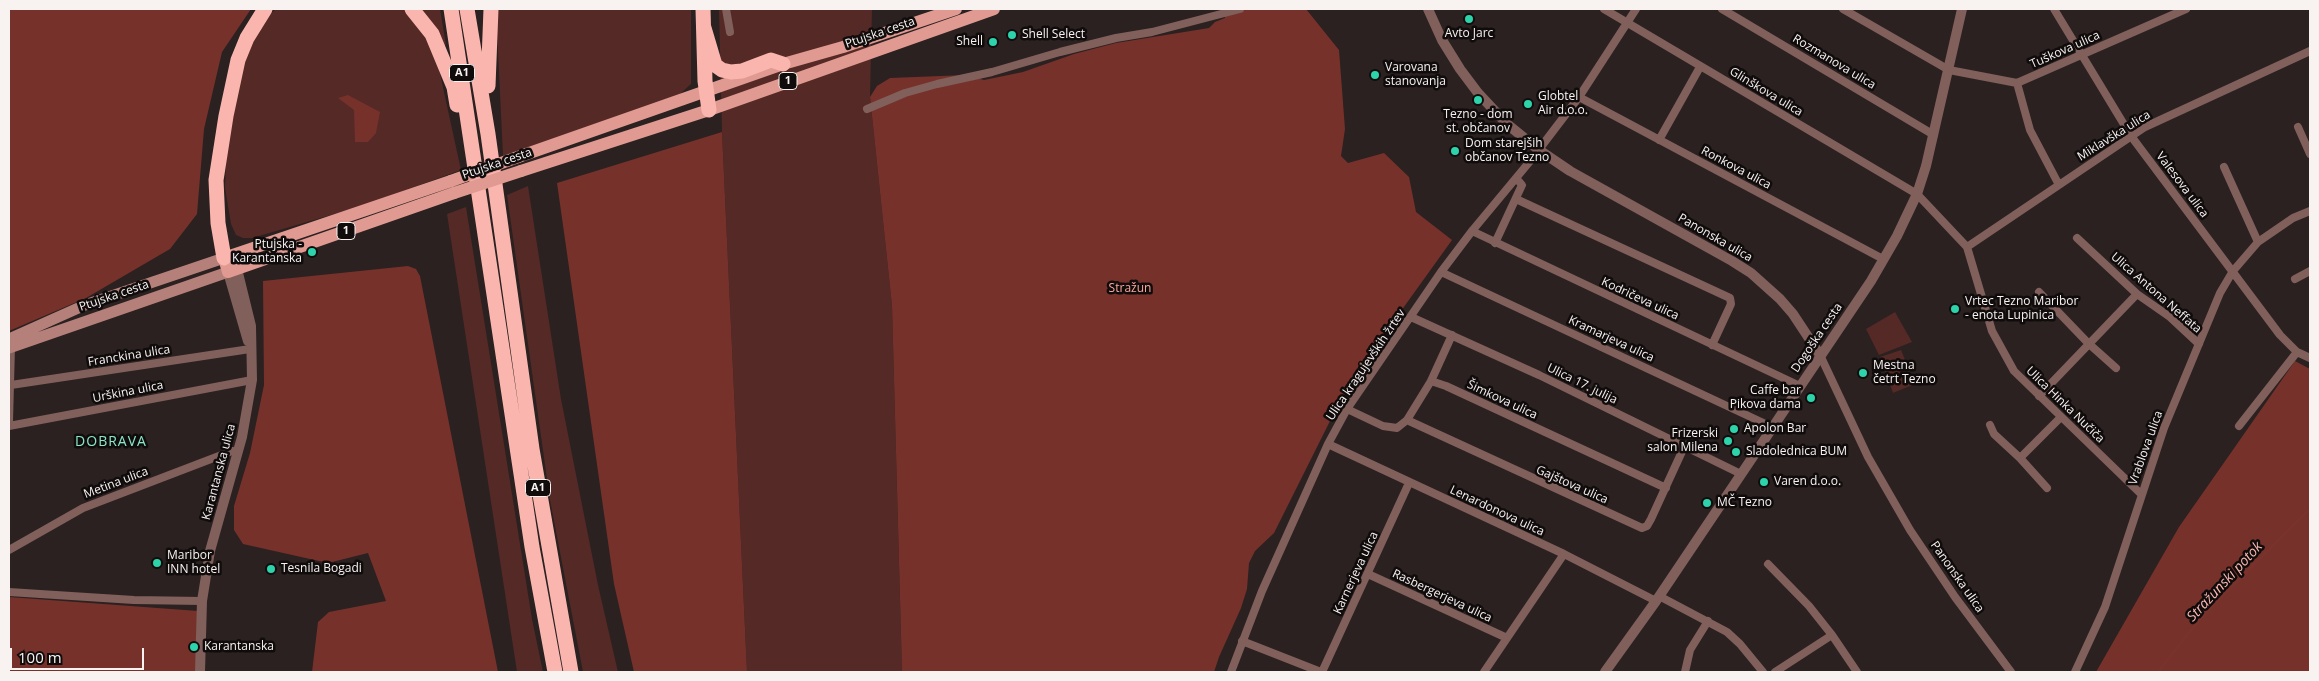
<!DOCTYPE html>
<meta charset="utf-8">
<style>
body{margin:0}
#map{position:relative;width:2319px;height:681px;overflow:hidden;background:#2a2120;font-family:"Open Sans",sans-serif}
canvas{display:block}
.frame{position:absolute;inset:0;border:10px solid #f8f2f1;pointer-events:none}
.scale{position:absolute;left:10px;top:648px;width:134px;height:22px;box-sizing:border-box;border:2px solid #f8f2f1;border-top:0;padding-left:6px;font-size:15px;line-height:18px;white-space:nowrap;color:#f8f2f1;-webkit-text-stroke:4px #100c0c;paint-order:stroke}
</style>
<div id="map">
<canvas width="2319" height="681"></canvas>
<div class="frame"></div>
<div class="scale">100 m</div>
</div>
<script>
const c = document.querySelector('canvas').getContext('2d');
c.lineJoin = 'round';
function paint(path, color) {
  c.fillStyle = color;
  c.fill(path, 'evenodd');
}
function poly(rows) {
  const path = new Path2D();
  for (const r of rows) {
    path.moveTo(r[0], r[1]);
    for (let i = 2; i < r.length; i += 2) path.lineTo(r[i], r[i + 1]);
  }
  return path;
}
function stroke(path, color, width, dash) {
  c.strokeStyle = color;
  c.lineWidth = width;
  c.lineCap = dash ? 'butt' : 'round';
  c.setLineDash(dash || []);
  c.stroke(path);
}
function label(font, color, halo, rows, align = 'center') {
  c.font = font + ' "Open Sans",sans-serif';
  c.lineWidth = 5;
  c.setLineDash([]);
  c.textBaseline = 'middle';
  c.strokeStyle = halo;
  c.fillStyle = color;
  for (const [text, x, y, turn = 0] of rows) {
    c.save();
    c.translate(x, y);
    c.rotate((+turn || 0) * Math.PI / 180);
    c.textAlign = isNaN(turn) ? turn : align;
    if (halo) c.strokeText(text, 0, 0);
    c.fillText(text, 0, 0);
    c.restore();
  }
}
const green = poly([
 [276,9,404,9,429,41,439,69,461,170,362,206,252,238,243,238,236,235,231,224,225,188,227,132,248,48,262,22],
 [418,9,440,9,446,45,443,46],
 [496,9,691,9,691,84,679,95,503,156],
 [719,9,872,9,870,97,892,306,902,672,747,672,722,132],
 [528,186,561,399,598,585,618,672,583,672,550,500,507,195],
 [466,207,532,619,543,672,517,672,447,214],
 [1895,312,1912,342,1879,355,1866,329],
 [1901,350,1915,384,1893,393,1880,357]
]);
const forest = poly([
 [9,9,251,9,222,52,204,129,197,214,170,249,86,298,9,331],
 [1223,9,1306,9,1339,50,1345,129,1341,156,1348,163,1384,153,1409,177,1416,212,1452,240,1401,311,1340,401,1274,533,1255,551,1249,563,1247,589,1241,608,1219,657,1214,672,902,672,892,306,870,97,877,86,890,78,966,75,984,80,1023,72,1074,54,1116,43,1209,28,1215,22,1225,18],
 [348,95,380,112,376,133,368,142,355,142,354,110,338,98],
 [722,132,747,672,634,672,614,584,557,183],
 [408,266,416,269,420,276,498,672,312,672,318,622,329,612,386,601,368,553,328,563,243,544,234,530,234,506,250,453,264,385,263,281],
 [2295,361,2310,369,2310,672,2096,672,2179,527],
 [9,597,198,611,197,672,9,672]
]);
const stream = poly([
 [2158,672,2192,629,2216,602,2310,509]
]);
const minor = poly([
 [726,9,730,32],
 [1604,9,1917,194,1967,247,1992,331,2014,371,2141,494],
 [1722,9,1934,135],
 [1843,9,1949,70,2017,83,2186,9],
 [2054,9,2131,136,2280,335,2297,352,2310,358],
 [2017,83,2030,130,2059,185],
 [1579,97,1883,259],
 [867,109,905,93,937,84,992,72,1060,52,1116,38,1152,32,1240,9],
 [2298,127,2310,154],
 [1659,140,1700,67],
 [2224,167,2258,242],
 [1516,199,1730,298,1731,304,1712,345],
 [1472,231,1800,386],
 [2077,238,2137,294,2170,317,2199,344],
 [1495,243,1522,185,1516,178],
 [1967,247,2145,127,2310,51],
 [1441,272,1772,427],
 [2295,279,2310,271],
 [2039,292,2088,343,2116,368],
 [1411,317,1539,375,1741,474],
 [1820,355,1868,457,1910,530,1955,597,2011,672],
 [1431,381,1452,335],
 [11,385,250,349],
 [2039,396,2137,294],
 [1347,409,1383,426,1397,428,1407,420,1431,381,1446,386,1666,488],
 [1407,420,1642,528,1647,526,1651,519,1685,445],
 [9,422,11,347],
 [1990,425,1994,434,2020,458,2047,488],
 [9,426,252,380],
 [2239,426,2297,352],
 [1328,444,1564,554,1656,601],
 [2020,458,2061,417],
 [9,550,83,508,232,451,238,452],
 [1768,564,1809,606,1832,635,1857,672],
 [1368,574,1507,638],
 [9,592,134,600,202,601],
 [1659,596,1727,632,1740,644,1763,672],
 [1242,641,1321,672],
 [1231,672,1262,591,1328,444,1347,409,1441,272,1472,231,1531,160,1579,97,1636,9],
 [1322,672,1409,483],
 [1484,672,1564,554],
 [1685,672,1690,650,1708,621],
 [1775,672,1832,635],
 [2075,672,2105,607,2164,428,2220,293,2233,271,2258,242,2293,218,2310,211]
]);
const tertiary = poly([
 [1428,9,1442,40,1460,69,1478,93,1507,124,1539,150,1570,171,1732,261,1751,273,1780,299,1793,314,1820,355],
 [228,272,248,341],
 [200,672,202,601,210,551,242,437,252,380,251,326,237,269],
 [1605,672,1656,601,1871,281,1897,236,1917,194,1926,166,1962,9]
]);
const secondary = poly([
 [9,339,85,305,224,258],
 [9,348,228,272]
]);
const primary = poly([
 [518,157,783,64,843,47,956,9],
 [521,171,709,110,994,9],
 [451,181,224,258,228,272,454,193]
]);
const motorway = poly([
 [412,9,432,34,454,87,457,105],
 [451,9,532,547,555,672],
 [467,9,488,134,532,449,571,672],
 [703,9,705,81,709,110],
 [704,28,715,65,722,70,731,72,742,71,771,60,783,64],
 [488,86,491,9],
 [224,258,218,223,216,180,226,116,238,60,247,38,265,9]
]);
const primaryBridge = poly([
 [451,181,518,157],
 [454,193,521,171]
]);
const markers = [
 [1469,19,5,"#2dd4ab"],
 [1012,35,5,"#2dd4ab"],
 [993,42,5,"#2dd4ab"],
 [1375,75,5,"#2dd4ab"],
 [1478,100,5,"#2dd4ab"],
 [1528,104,5,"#2dd4ab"],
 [1455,151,5,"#2dd4ab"],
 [312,252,5,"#2dd4ab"],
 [1955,309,5,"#2dd4ab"],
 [1863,373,5,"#2dd4ab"],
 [1811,398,5,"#2dd4ab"],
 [1734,429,5,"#2dd4ab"],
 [1728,441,5,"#2dd4ab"],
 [1736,452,5,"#2dd4ab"],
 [1764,482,5,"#2dd4ab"],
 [1707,503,5,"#2dd4ab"],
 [157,563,5,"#2dd4ab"],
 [271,569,5,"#2dd4ab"],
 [194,647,5,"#2dd4ab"]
];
const shields = [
 [462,73,25],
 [788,81,18],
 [346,231,18],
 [538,488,25]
];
const shieldNames = [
 ["A1",462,73],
 ["1",788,81],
 ["1",346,231],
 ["A1",538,488]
];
const streetNames = [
 ["Ptujska cesta",880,33,-19],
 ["Tuškova ulica",2065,50,-24],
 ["Rozmanova ulica",1834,62,31],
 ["Glinškova ulica",1766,92,31],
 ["Miklavška ulica",2114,136,-32],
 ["Ptujska cesta",497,164,-19],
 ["Ronkova ulica",1736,168,28],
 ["Valesova ulica",2182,185,53],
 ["Panonska ulica",1715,238,30],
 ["Ulica Antona Neffata",2156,293,41],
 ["Ptujska cesta",114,296,-19],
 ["Kodričeva ulica",1640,299,25],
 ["Dogoška cesta",1817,338,-56],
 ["Kramarjeva ulica",1611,339,25],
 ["Franckina ulica",129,356,-9],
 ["Ulica kragujevških žrtev",1366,365,-56],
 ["Ulica 17. julija",1582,384,26],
 ["Urškina ulica",128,392,-11],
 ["Šimkova ulica",1502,400,25],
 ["Ulica Hinka Nučiča",2065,405,44],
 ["Vrablova ulica",2146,448,-70],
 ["Karantanska ulica",219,472,-75],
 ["Metina ulica",116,483,-21],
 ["Gajštova ulica",1572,485,24],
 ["Lenardonova ulica",1497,511,25],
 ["Karnerjeva ulica",1356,573,-65],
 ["Panonska ulica",1957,577,55],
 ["Rasbergerjeva ulica",1442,596,25]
];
const poiNames = [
 ["Avto Jarc",1469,34,"center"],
 ["Shell Select",1022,35],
 ["Shell",983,42,"right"],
 ["Varovana",1385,68],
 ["stanovanja",1385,82],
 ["Globtel",1538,97],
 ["Air d.o.o.",1538,111],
 ["Tezno - dom",1478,115,"center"],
 ["st. občanov",1478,129,"center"],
 ["Dom starejših",1465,144],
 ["občanov Tezno",1465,158],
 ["Ptujska -",302,245,"right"],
 ["Karantanska",302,259,"right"],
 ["Vrtec Tezno Maribor",1965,302],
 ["- enota Lupinica",1965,316],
 ["Mestna",1873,366],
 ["četrt Tezno",1873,380],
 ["Caffe bar",1801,391,"right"],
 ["Pikova dama",1801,405,"right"],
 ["Apolon Bar",1744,429],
 ["Frizerski",1718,434,"right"],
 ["salon Milena",1718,448,"right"],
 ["Sladolednica BUM",1746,452],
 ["Varen d.o.o.",1774,482],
 ["MČ Tezno",1717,503],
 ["Maribor",167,556],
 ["INN hotel",167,570],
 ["Tesnila Bogadi",281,569],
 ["Karantanska",204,647]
];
const parkNames = [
 ["Stražun",1130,289]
];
const neighbourhoodNames = [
 ["DOBRAVA",111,442]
];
const waterNames = [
 ["Stražunski potok",2225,582,-47]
];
paint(green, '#552925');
paint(forest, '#77312b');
stroke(stream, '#79322c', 2.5);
stroke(minor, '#815f5b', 8);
stroke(tertiary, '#815f5b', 10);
stroke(secondary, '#b6807a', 11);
stroke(primary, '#e09a91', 12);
stroke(motorway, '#fab6ae', 15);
stroke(primaryBridge, '#e09a91', 12);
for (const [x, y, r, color] of markers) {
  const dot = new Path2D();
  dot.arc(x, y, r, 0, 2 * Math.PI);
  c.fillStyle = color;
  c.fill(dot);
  stroke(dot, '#100c0c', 2);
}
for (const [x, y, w] of shields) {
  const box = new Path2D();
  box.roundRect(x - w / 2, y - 8.5, w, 17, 4);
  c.fillStyle = '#100c0c';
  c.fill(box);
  stroke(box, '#f8f2f1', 1);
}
label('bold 11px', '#f8f2f1', null, shieldNames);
label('12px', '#f8f2f1', '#100c0c', streetNames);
label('12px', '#f8f2f1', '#100c0c', poiNames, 'left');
label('12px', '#fda79c', '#100c0c', parkNames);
c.letterSpacing = '1px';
label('14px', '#8ae7c9', '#100c0c', neighbourhoodNames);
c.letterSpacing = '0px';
label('italic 14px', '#fcb9b1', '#100c0c', waterNames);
</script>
